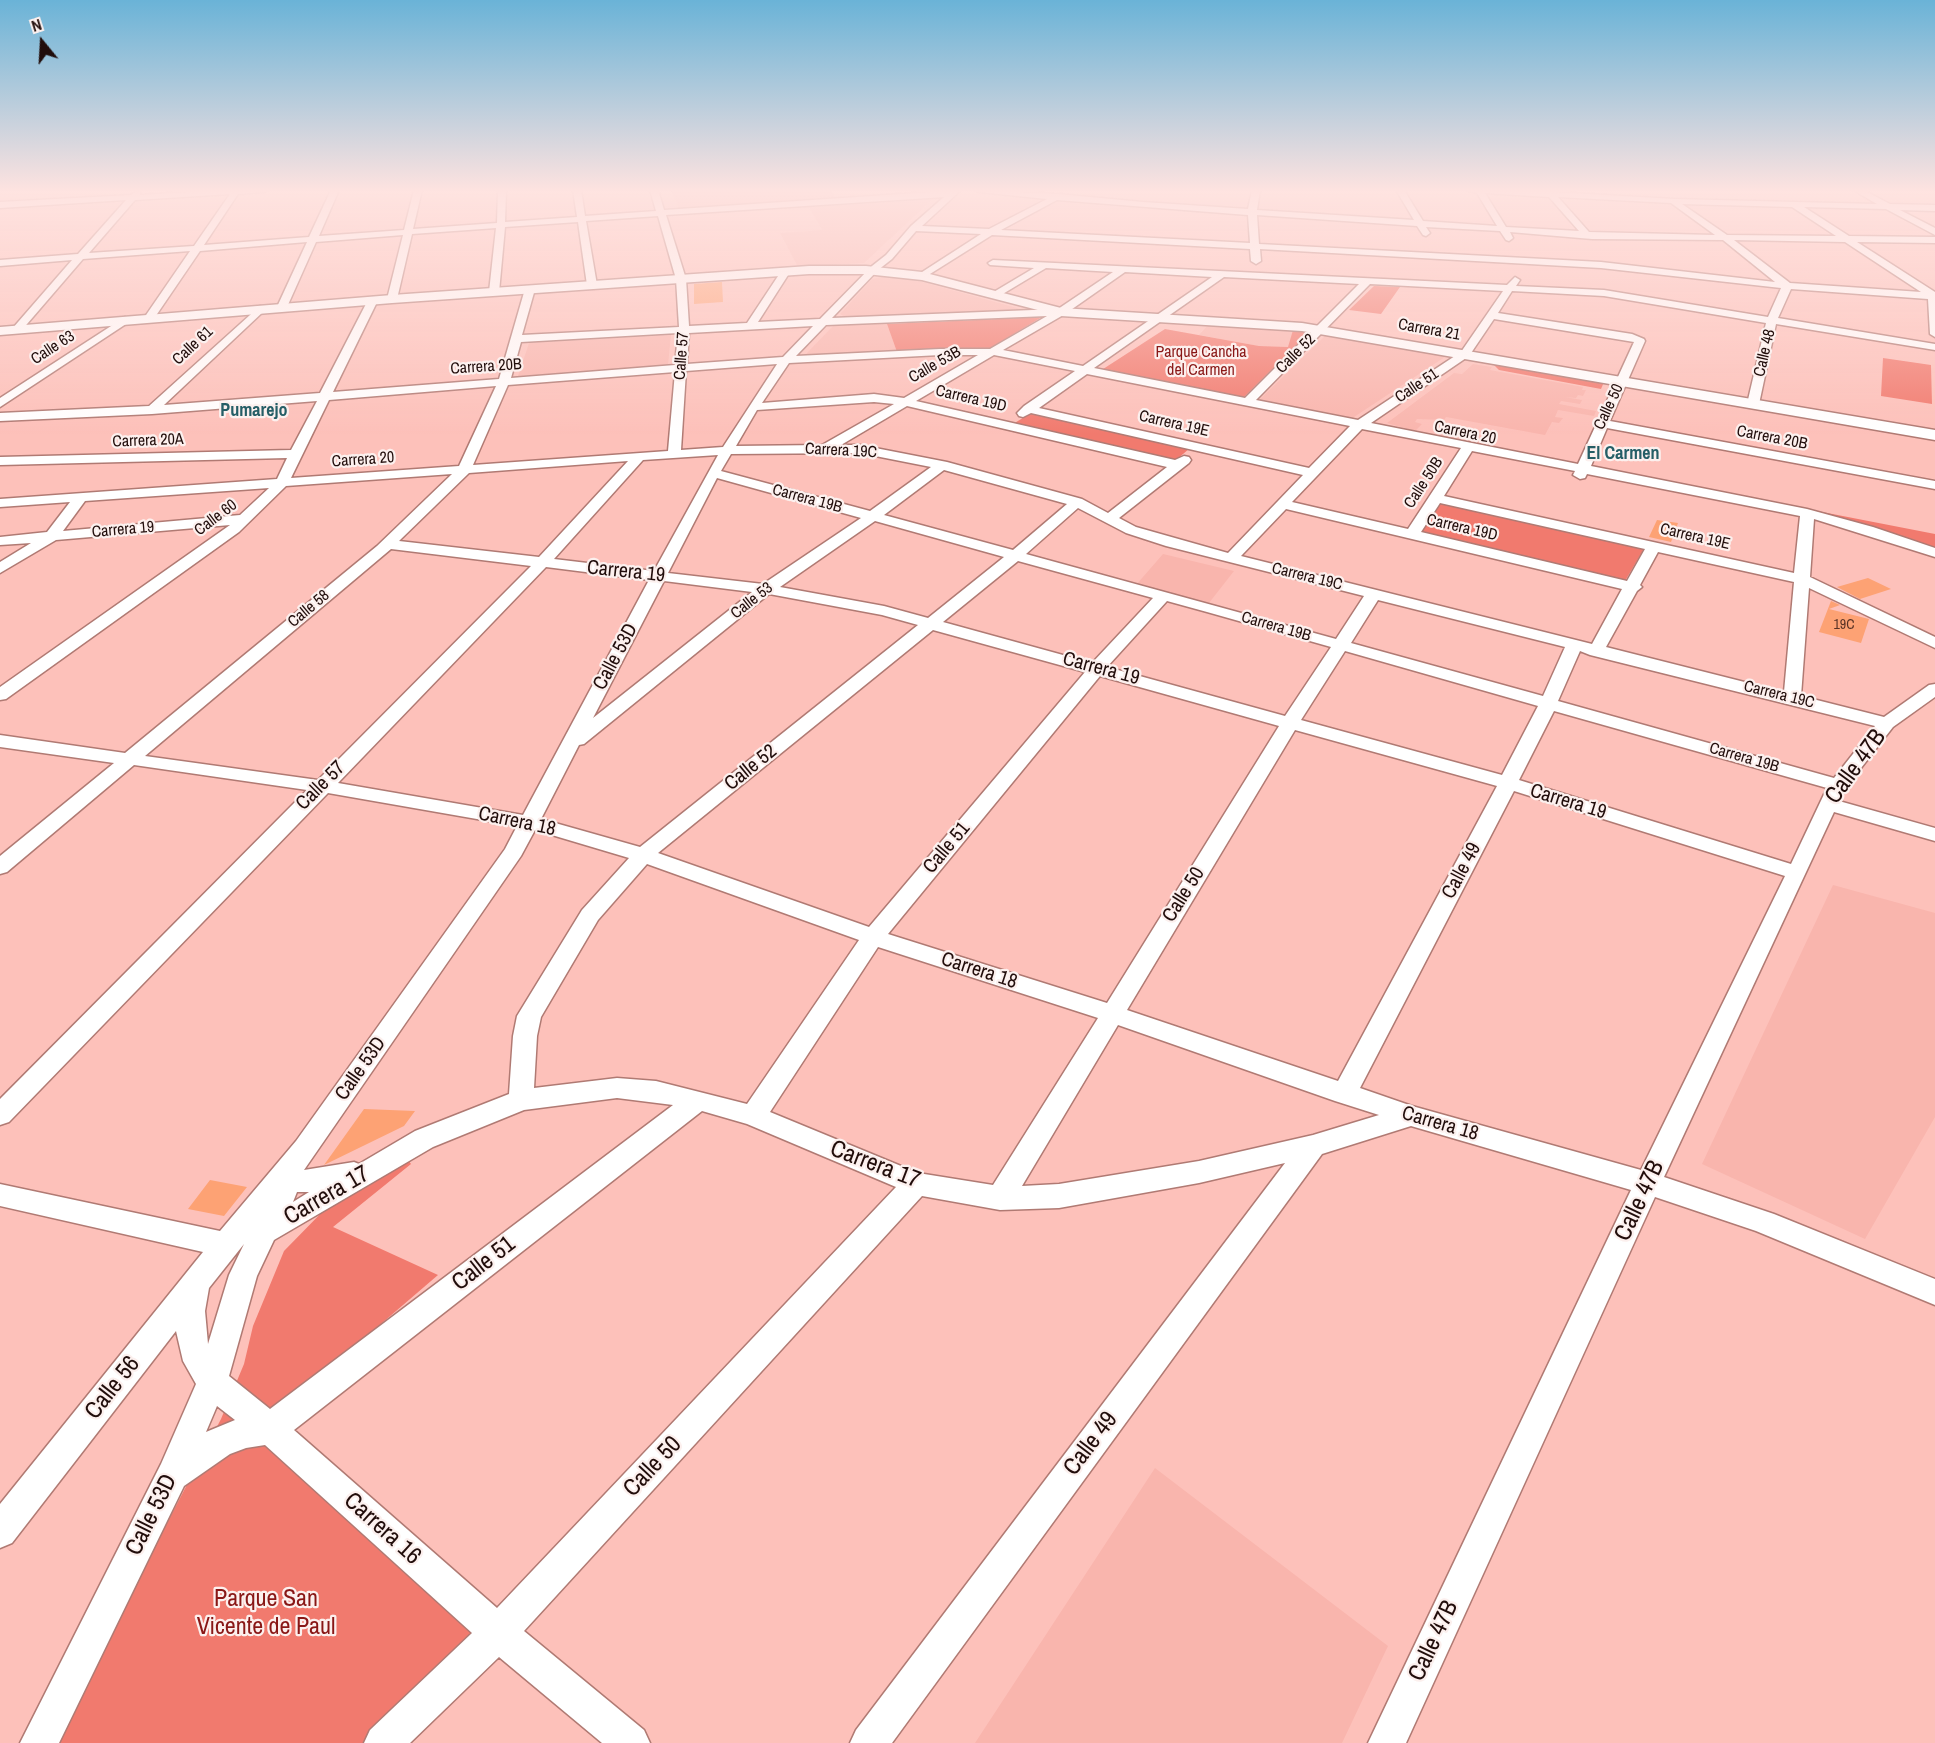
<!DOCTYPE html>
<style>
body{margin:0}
#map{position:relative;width:1935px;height:1743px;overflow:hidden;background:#fdc1ba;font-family:"Archivo Narrow",sans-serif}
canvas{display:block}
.north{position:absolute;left:12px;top:12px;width:60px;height:60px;-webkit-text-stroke:4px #fcf0ee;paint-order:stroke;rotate:342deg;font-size:16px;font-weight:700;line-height:24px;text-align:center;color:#210d0b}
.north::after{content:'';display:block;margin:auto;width:21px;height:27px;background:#210d0b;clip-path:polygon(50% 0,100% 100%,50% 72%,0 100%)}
</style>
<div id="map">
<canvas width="1935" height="1743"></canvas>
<div class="north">N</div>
</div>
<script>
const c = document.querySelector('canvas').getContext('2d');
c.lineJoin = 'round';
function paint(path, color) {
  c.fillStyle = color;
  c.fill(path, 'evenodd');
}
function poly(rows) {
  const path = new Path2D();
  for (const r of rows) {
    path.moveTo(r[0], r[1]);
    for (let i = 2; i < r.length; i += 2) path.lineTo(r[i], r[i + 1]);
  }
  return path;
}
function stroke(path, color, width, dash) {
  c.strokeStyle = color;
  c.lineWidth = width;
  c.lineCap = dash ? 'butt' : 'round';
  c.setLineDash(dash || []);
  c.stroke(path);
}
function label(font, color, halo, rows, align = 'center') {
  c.font = font + ' "Archivo Narrow",sans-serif';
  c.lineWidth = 4.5;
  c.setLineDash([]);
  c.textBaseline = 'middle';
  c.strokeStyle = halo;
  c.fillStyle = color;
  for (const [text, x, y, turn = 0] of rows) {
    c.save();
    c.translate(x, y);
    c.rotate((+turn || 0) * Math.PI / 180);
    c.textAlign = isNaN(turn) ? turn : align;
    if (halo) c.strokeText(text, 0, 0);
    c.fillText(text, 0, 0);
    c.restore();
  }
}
const built = poly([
 [671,190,829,190,837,199,679,210],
 [933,199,864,263,798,267,780,233,822,230,809,207],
 [885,276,915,280,1021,309,859,318,847,318,840,314,872,279],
 [1210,323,1293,330,1289,347,1259,346,1199,335],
 [887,324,897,352,803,357,834,325],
 [1327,334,1448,355,1351,419,1259,400],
 [671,335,668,365,518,376,529,343],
 [1473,364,1492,367,1490,370,1583,387,1582,390,1586,390,1583,396,1578,395,1576,398,1565,397,1582,400,1580,404,1561,401,1559,404,1596,411,1594,416,1558,410,1555,417,1563,418,1559,423,1552,422,1545,435,1446,417,1444,420,1417,419,1415,422,1422,424,1415,431,1387,423,1454,373,1462,374],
 [1163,554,1234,571,1209,603,1136,585],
 [1833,885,1935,913,1935,1117,1865,1239,1702,1164],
 [1155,1468,1388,1646,1342,1743,975,1743]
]);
const green = poly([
 [1374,286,1400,287,1381,314,1349,310],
 [1042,317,982,353,897,352,887,324],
 [1165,329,1259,346,1288,347,1293,330,1310,332,1244,397,1100,371],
 [1883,358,1931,365,1932,404,1881,396],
 [1493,364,1604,382,1601,389,1499,370],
 [1031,413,1190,448,1175,461,1013,424],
 [1431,501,1645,547,1625,581,1409,531],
 [1817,511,1935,534,1935,547,1923,547,1814,513],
 [406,1157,411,1164,333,1227,438,1275,255,1432,482,1631,369,1743,53,1743,221,1419,244,1364,253,1326,284,1251,330,1204]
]);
const building = poly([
 [722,282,723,302,694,304,694,284],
 [1657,520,1678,523,1671,542,1649,537],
 [1868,578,1891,589,1860,599,1837,587],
 [1831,601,1840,605,1829,609,1869,619,1861,643,1819,632],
 [364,1109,415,1111,404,1126,324,1165],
 [210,1180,247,1187,224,1216,188,1209]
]);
const minor = poly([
 [221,190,268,190,264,192,238,194,204,245,309,237,331,190,339,190,319,236,404,230,414,190,422,190,413,229,497,223,498,190,506,190,505,222,577,217,573,190,581,190,585,216,656,211,650,190,658,190,664,210,961,190,922,226,989,229,1047,199,979,192,975,190,1058,194,1143,202,1248,209,1252,190,1260,190,1257,210,1414,220,1396,190,1404,190,1423,221,1497,226,1477,193,1466,190,1551,190,1553,192,1675,199,1877,204,1853,190,1863,190,1890,204,1935,205,1935,211,1900,210,1935,228,1935,235,1886,209,1804,207,1849,236,1935,237,1935,243,1857,242,1935,292,1935,337,1930,334,1928,299,1791,289,1778,318,1935,344,1935,350,1776,324,1759,404,1753,408,1747,404,1766,323,1604,296,1512,291,1498,313,1632,334,1644,339,1645,341,1610,421,1935,481,1935,489,1607,428,1591,466,1807,509,1873,527,1935,548,1935,557,1814,519,1810,577,1935,637,1935,648,1809,588,1801,696,1884,717,1929,685,1935,684,1935,697,1893,727,1847,786,1839,801,1935,828,1935,841,1834,812,1664,1177,1774,1214,1935,1279,1935,1305,1756,1231,1655,1197,1406,1743,1368,1743,1631,1190,1411,1126,1322,1154,892,1743,850,1743,856,1730,1285,1163,1199,1183,1059,1208,1000,1210,922,1196,524,1631,644,1730,650,1743,602,1743,499,1657,410,1743,364,1743,370,1730,472,1633,265,1445,246,1448,230,1454,184,1486,59,1743,20,1743,161,1464,196,1384,183,1361,176,1331,12,1543,0,1548,0,1504,203,1252,0,1206,0,1184,220,1231,296,1141,505,849,517,826,328,793,9,1122,0,1125,0,1099,307,790,134,765,7,872,0,874,0,856,114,763,0,747,0,735,125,753,377,546,452,474,286,486,239,532,6,699,0,700,0,687,230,525,56,540,0,573,0,562,31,543,0,545,0,537,47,532,70,502,0,507,0,499,277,479,287,458,0,465,0,457,291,450,317,401,152,414,0,421,0,413,149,406,260,306,264,307,264,311,164,405,320,393,368,300,373,297,378,300,333,392,499,379,525,289,530,286,535,289,522,335,679,327,676,279,658,216,586,221,597,285,592,288,587,285,578,222,505,227,499,292,494,295,489,292,496,228,412,234,397,299,392,302,387,299,403,235,316,242,287,307,282,310,277,307,307,242,200,251,153,320,149,321,144,318,190,251,83,259,21,331,17,332,12,329,72,260,0,266,0,260,78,254,126,200,0,208,0,202,131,195,137,191,140,191,140,195,221,190],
 [1485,193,1549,197,1579,231,1506,227,1485,193],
 [230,194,194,246,89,253,135,200,230,194],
 [944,197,911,226,886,255,872,266,820,319,758,322,790,272,785,269,782,270,747,323,689,326,686,279,666,215,944,197],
 [1558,197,1671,203,1715,235,1589,232,1558,197],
 [1057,200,1248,215,1250,243,1001,230,1057,200],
 [1682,204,1792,207,1836,236,1727,235,1682,204],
 [1257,215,1417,226,1423,235,1426,236,1430,233,1426,227,1500,231,1506,240,1509,241,1513,238,1510,232,1592,239,1723,240,1775,282,1601,262,1259,244,1257,215],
 [916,231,981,234,919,274,919,278,922,279,992,235,1250,249,1251,261,1256,264,1261,261,1260,249,1601,268,1781,288,1768,317,1604,290,1516,286,1520,280,1515,277,1507,285,993,260,988,263,990,265,1034,268,992,293,991,295,996,298,1046,268,1113,272,1058,309,832,318,878,270,892,259,916,231],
 [1734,240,1845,242,1921,292,1790,283,1734,240],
 [1125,272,1212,277,1083,366,1003,350,1065,314,1125,272],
 [1224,277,1359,284,1245,398,1094,368,1224,277],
 [1370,284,1503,291,1461,352,1358,420,1256,400,1370,284],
 [1047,316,990,349,940,349,796,356,826,325,1047,316],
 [1494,319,1634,342,1578,464,1371,423,1469,356,1494,319],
 [813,326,783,357,687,364,689,333,813,326],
 [678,333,675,365,511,378,521,342,678,333],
 [940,355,978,355,904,398,874,394,762,403,789,363,940,355],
 [994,355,1075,371,1024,406,1017,413,1019,416,1023,417,1031,413,1303,475,1228,553,1136,527,1119,518,1189,463,1191,460,1189,457,1184,456,1175,460,916,401,994,355],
 [777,364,723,447,681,450,686,371,777,364],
 [675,372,668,451,473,465,508,385,675,372],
 [1087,374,1350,426,1309,468,1039,408,1087,374],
 [496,386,459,466,291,478,329,400,496,386],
 [874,402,894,404,822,445,736,446,757,410,874,402],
 [907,406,1167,467,1108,513,1082,499,947,462,860,445,841,445,907,406],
 [1362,429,1461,448,1408,529,1292,502,1362,429],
 [1472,451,1575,471,1573,475,1580,479,1585,478,1587,474,1800,516,1794,573,1444,496,1472,451],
 [860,453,931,467,870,511,721,471,731,454,860,453],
 [718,455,654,571,554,559,643,460,718,455],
 [628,461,539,557,399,541,469,473,628,461],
 [944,470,1067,504,1013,550,884,515,944,470],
 [717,478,861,518,763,584,668,573,717,478],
 [269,488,240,515,63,531,85,501,269,488],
 [1440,503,1645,549,1627,581,1421,532,1440,503],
 [1078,508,1126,533,1166,546,1364,596,1336,639,1026,554,1078,508],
 [1286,509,1622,589,1592,644,1241,556,1286,509],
 [875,521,1004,557,928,618,884,606,780,587,875,521],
 [391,549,531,566,318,780,145,756,391,549],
 [1658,552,1794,582,1784,692,1606,647,1637,591,1642,587,1640,585,1658,552],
 [1018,561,1153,598,1092,663,943,622,1018,561],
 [546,567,649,580,523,815,338,783,546,567],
 [664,581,752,592,593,718,664,581],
 [769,594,882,615,918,625,640,847,541,819,579,745,584,744,769,594],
 [1378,600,1565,647,1543,696,1351,643,1378,600],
 [1167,601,1207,612,1331,647,1285,716,1107,667,1167,601],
 [933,630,1085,672,869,927,658,853,933,630],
 [1345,651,1538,706,1502,775,1301,720,1345,651],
 [1580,651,1590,655,1875,726,1834,778,1558,701,1580,651],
 [1100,676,1279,726,1107,1003,888,934,1100,676],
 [1554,711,1827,788,1791,864,1519,780,1554,711],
 [1295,730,1497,786,1338,1081,1127,1010,1295,730],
 [1514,791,1785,876,1641,1170,1412,1106,1360,1088,1514,791],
 [535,830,629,858,582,910,517,1016,513,1036,509,1094,415,1131,359,1164,354,1162,304,1170,521,856,535,830],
 [647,864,859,940,747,1104,656,1081,617,1078,534,1088,537,1036,541,1017,598,920,647,864],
 [878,947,1098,1018,993,1185,918,1173,770,1112,878,947],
 [1118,1025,1335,1101,1379,1115,1313,1135,1199,1161,1059,1184,1022,1186,1118,1025],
 [617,1098,673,1105,270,1409,229,1376,257,1276,274,1240,433,1147,524,1110,617,1098],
 [702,1111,747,1124,896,1187,497,1608,294,1430,702,1111],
 [297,1192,309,1192,293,1202,297,1192],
 [244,1244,229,1275,208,1344,205,1311,209,1288,244,1244],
 [217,1406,235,1420,206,1432,217,1406],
 [125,317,130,320,129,322,0,407,0,398,125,317]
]);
const major = poly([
 [809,266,866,266,922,272,1061,308,1302,323,1935,430,1935,440,1302,331,1061,316,922,280,866,274,809,274,392,303,0,335,0,327,392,295,809,266]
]);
const farNumbernames = [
 ["19C",1844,625]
];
const farStreetnames = [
 ["Carrera 21",1429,330,10],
 ["Calle 61",193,346,-43],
 ["Calle 63",53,348,-33],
 ["Calle 48",1765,353,-77],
 ["Calle 52",1296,354,-45],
 ["Calle 57",682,356,-86],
 ["Calle 53B",935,365,-30],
 ["Carrera 20B",486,367,-4],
 ["Calle 51",1417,386,-34],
 ["Carrera 19D",971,399,13],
 ["Calle 50",1609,407,-65],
 ["Carrera 19E",1174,424,13],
 ["Carrera 20",1465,433,12],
 ["Carrera 20B",1772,438,11],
 ["Carrera 20A",148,441,-2],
 ["Carrera 19C",841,451,3],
 ["Carrera 20",363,460,-4],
 ["Calle 50B",1424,483,-57],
 ["Carrera 19B",807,499,15],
 ["Calle 60",216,518,-37],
 ["Carrera 19D",1462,528,13],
 ["Carrera 19",123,530,-5],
 ["Carrera 19E",1695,537,13],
 ["Carrera 19C",1307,577,14],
 ["Calle 53",752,601,-38],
 ["Calle 58",309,609,-40],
 ["Carrera 19B",1276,627,16],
 ["Carrera 19C",1779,695,14],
 ["Carrera 19B",1744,758,16]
];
const farParknames = [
 ["Parque Cancha",1201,353],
 ["del Carmen",1201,371]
];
const farNeighbourhoodnames = [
 ["Pumarejo",254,411],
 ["El Carmen",1623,454]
];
const streetNames = [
 ["Carrera 19",626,572,6],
 ["Calle 53D",616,657,-62],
 ["Carrera 19",1101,669,15],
 ["Calle 52",751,768,-39],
 ["Calle 57",321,786,-45],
 ["Carrera 19",1568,802,17],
 ["Carrera 18",517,822,12],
 ["Calle 51",947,848,-50],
 ["Calle 49",1462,871,-62],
 ["Calle 50",1184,895,-58],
 ["Carrera 18",979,971,18],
 ["Calle 53D",361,1069,-55],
 ["Carrera 18",1440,1124,16]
];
const nearStreetnames = [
 ["Calle 47B",1856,767,-54],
 ["Carrera 17",875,1165,21],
 ["Carrera 17",327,1196,-30],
 ["Calle 47B",1640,1201,-65],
 ["Calle 51",484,1264,-38],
 ["Calle 56",113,1388,-52],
 ["Calle 49",1091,1444,-53],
 ["Calle 50",653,1467,-47],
 ["Calle 53D",152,1515,-64],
 ["Carrera 16",382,1529,42],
 ["Calle 47B",1434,1641,-65]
];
const nearParknames = [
 ["Parque San",266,1600],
 ["Vicente de Paul",266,1628]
];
paint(built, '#f9b5ad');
paint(green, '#f17a6e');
paint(building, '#fda274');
stroke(minor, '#b07a73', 3);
stroke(major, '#b07a73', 3);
paint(minor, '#fff');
paint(major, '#fff');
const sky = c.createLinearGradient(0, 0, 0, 434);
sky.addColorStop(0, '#6ab3d7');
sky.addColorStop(0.44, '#fee3e0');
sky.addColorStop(1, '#fee3e000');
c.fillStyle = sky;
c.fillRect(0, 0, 1935, 434);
label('14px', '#583225', null, farNumbernames);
label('16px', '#210d0b', '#fcf0ee', farStreetnames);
label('16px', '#891716', '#fcf0ee', farParknames);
label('bold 18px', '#255e66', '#fcf0ee', farNeighbourhoodnames);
label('20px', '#210d0b', '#fcf0ee', streetNames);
label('24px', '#210d0b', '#fcf0ee', nearStreetnames);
label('24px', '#891716', '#fcf0ee', nearParknames);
</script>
